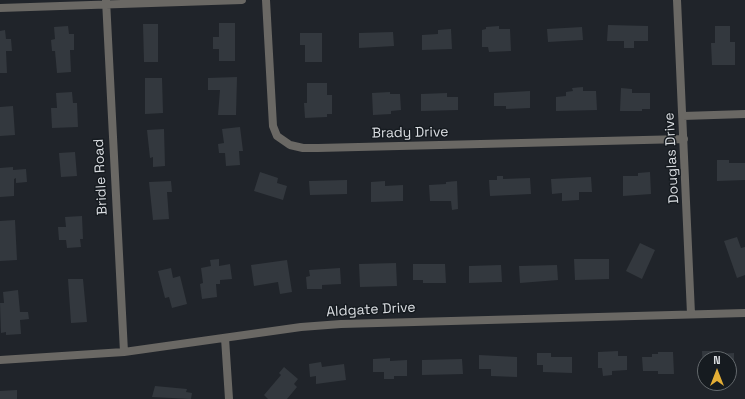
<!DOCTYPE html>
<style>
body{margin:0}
#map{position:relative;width:745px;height:399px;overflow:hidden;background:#20242a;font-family:"Space Grotesk",sans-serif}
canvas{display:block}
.north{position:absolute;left:697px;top:351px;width:40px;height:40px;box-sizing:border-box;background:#161b20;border:1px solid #64696d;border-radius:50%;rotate:0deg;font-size:11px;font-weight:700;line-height:16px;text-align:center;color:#dadde1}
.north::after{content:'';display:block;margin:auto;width:14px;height:18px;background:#e4ae35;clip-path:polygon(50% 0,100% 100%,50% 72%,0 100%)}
</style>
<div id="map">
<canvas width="745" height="399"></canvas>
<div class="north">N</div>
</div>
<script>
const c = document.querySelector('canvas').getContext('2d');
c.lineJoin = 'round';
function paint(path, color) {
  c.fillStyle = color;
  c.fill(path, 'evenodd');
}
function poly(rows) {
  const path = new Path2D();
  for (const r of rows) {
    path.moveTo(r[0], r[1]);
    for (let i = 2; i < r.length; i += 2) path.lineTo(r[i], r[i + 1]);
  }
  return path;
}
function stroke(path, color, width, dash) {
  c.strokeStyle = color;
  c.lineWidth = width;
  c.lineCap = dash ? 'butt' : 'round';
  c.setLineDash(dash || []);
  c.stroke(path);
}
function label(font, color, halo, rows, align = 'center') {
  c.font = font + ' "Space Grotesk",sans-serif';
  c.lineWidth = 3;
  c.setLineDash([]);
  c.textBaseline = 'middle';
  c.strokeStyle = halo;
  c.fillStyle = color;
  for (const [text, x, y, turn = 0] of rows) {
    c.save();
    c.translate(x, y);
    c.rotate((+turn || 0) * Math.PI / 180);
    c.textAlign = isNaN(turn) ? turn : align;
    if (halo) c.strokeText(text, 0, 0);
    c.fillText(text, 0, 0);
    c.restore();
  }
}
const building = poly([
 [219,23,235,23,235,61,219,61,219,49,213,49,213,37,219,37],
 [143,24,158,24,158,62,144,62],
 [608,25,648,26,648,41,634,41,634,48,624,48,624,41,607,41],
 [68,26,69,34,74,34,74,50,70,50,71,72,57,73,55,51,52,51,51,40,55,39,54,27],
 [499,26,499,29,510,29,511,51,489,52,488,47,482,47,482,30,486,29,486,27],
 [715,26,730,26,730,42,735,42,735,65,712,65,711,43,715,43],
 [582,27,583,40,548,42,547,29],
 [451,29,452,49,422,50,422,35,438,34,438,30],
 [5,30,6,39,11,39,12,51,6,51,7,73,0,73,0,31],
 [393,32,394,46,359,48,359,33],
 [300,33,322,33,322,62,305,62,305,45,300,45],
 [237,77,236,115,218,115,220,90,208,90,208,78],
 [145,78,162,78,163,113,145,114],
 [307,83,327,83,327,95,332,95,332,114,327,114,327,117,305,118,304,103,307,103],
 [583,87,583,91,596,91,597,110,556,111,556,97,566,96,566,92,573,91,572,88],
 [621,88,632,89,632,93,650,93,650,109,642,109,642,111,620,111],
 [530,91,530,108,506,109,506,106,494,106,494,93],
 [72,92,73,103,77,103,78,127,52,128,51,108,57,108,56,93],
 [390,92,390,94,400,94,401,110,391,111,391,114,373,115,372,93],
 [447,93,447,97,458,97,458,110,421,111,421,94],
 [13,106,15,135,0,136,0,107],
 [240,127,243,151,239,151,240,165,226,166,225,153,219,153,218,144,224,143,222,129],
 [164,129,165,166,153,167,153,157,150,158,147,130],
 [75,152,77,176,61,177,59,153],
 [717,160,729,160,729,163,745,163,745,180,717,181],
 [13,167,13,170,26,169,27,182,16,183,16,178,14,179,14,196,0,197,0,168],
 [260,172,278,178,277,183,287,186,283,200,254,191],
 [650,172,651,194,623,196,623,176,638,176,638,173],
 [497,176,503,176,503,179,530,178,531,194,490,196,489,180,497,180],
 [591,177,592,192,579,192,579,200,562,201,562,193,552,194,551,179],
 [347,180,347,194,310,195,309,181],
 [171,181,172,192,167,192,169,219,153,220,149,182],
 [385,181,385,186,403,185,403,201,371,202,371,182],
 [457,181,458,209,452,210,451,201,430,201,429,185,446,184,446,182],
 [82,216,83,239,80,239,81,247,67,248,66,240,59,240,58,227,66,227,65,217],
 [15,220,17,260,0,261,0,221],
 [737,237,741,248,745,247,745,275,737,278,724,241],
 [640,243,655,250,642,279,626,271],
 [219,259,219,266,230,264,232,279,220,280,220,284,216,284,217,297,202,299,200,284,203,283,201,268,211,266,210,260],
 [574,259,609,259,609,279,575,280],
 [287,260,292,292,280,294,278,282,254,286,251,265],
 [396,263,397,286,360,287,359,264],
 [413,264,445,264,446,283,423,283,423,280,413,280],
 [501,265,502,282,469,283,469,266],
 [557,265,558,280,520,283,519,266],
 [171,268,173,278,180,276,187,304,172,308,169,297,165,298,158,271],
 [340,268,341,284,322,285,322,289,307,289,306,277,310,276,309,270],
 [68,279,83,279,87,322,71,323],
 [18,290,20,312,28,312,29,319,20,320,21,334,6,335,6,332,1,333,0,303,4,303,3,292],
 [618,351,618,356,627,356,627,370,612,371,612,375,603,376,602,368,598,368,598,352],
 [702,351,715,351,715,354,734,353,734,371,729,371,729,359,705,359,705,374,703,374],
 [658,352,673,352,674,374,658,374,658,371,643,371,642,357,652,357,652,354,658,354],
 [537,353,551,353,551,357,572,357,572,373,543,372,543,365,537,365],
 [479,355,517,357,517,377,491,376,491,369,479,369],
 [390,358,390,361,407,360,407,376,394,376,394,379,384,379,384,372,373,372,373,359],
 [462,359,463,374,422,375,422,360],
 [321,362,322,367,344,364,346,380,316,384,316,376,310,377,309,364],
 [284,367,298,379,294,384,297,387,287,399,268,399,264,395,281,375,279,373],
 [155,386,187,389,186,392,192,393,191,399,152,397],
 [17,390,17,399,0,399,0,391]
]);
const street = poly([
 [106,0,124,352],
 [266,0,273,126,277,136,290,145,303,148,318,148,684,139],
 [677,0,691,314],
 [0,8,242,0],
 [683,116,745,114],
 [225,338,229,399],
 [0,360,124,352,301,327,341,324,745,313]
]);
const streetNames = [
 ["Brady Drive",410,133,-1],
 ["Douglas Drive",672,158,-93],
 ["Bridle Road",101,177,-93],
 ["Aldgate Drive",371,310,-3]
];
paint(building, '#33383e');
stroke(street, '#6a6864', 8);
label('14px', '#dadde1', '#161b20', streetNames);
</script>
